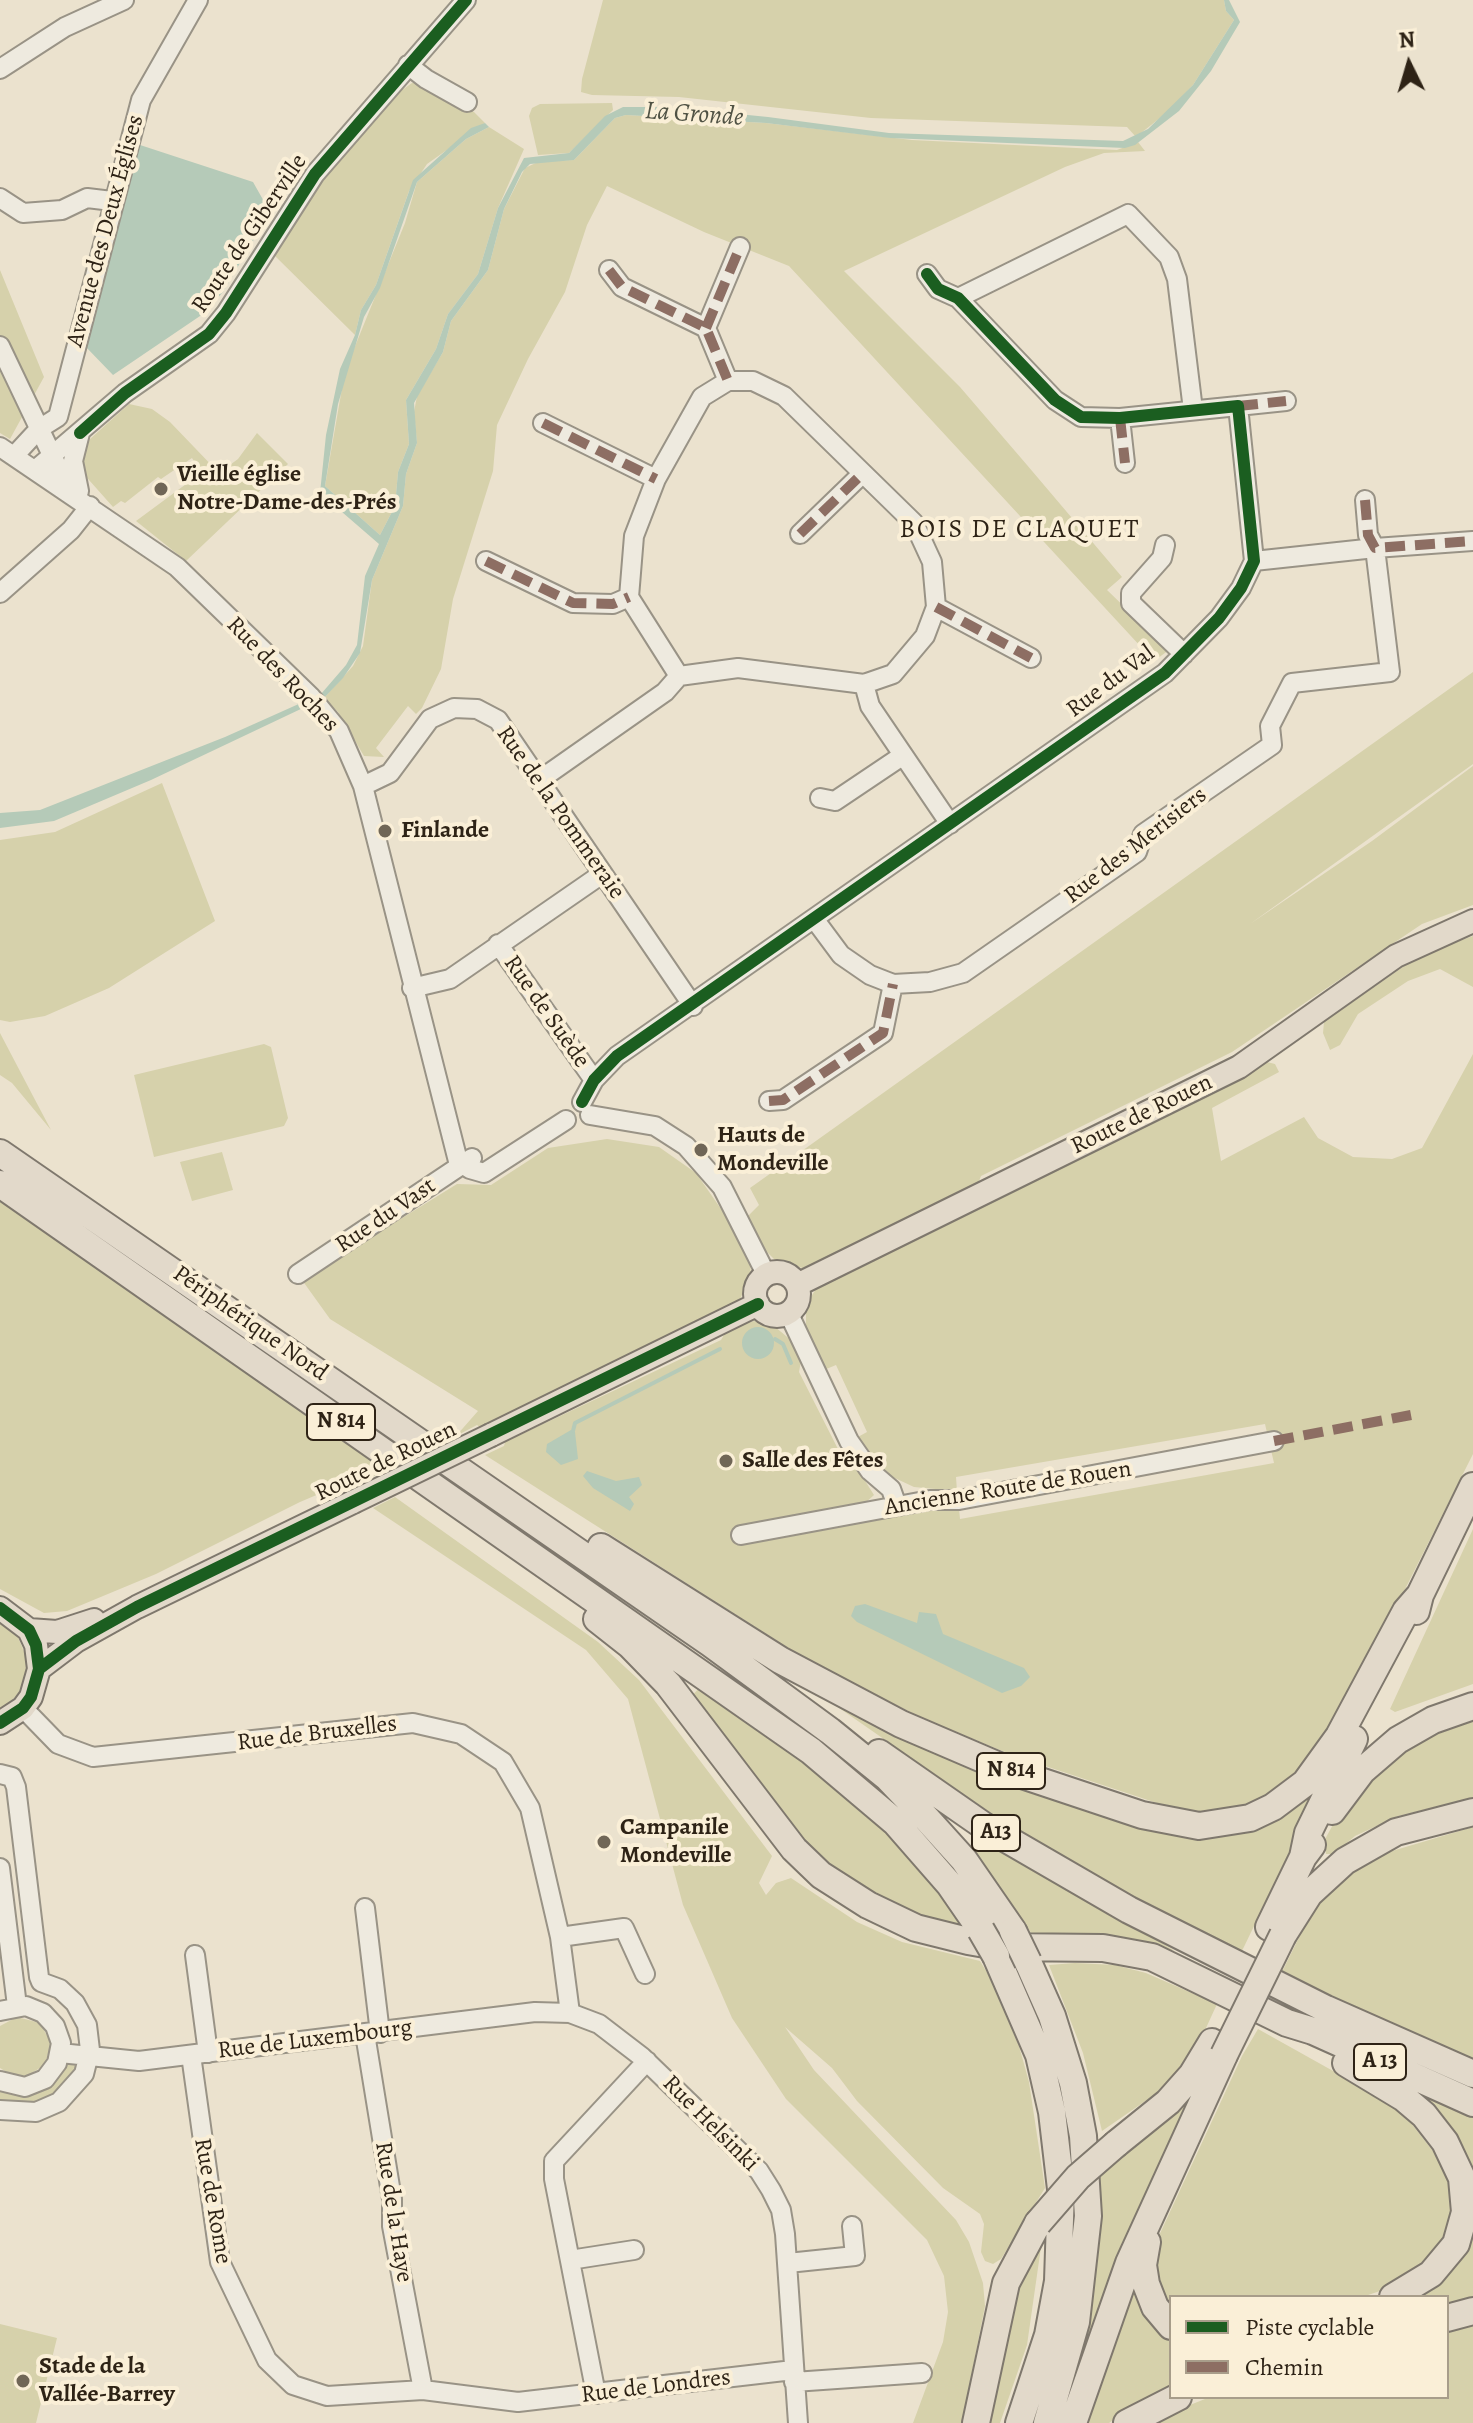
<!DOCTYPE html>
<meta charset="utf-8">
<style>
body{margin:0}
#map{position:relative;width:1473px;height:2423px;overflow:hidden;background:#ebe2ce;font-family:Alegreya,serif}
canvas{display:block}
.legend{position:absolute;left:1169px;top:2295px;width:280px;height:104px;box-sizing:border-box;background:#faefd7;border:2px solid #a89d8a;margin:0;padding:10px 14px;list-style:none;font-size:24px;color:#2e2316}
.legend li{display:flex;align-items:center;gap:16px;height:40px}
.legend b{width:40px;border:2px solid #a89d8a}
.north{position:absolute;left:1369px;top:24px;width:80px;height:80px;-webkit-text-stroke:6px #faefd7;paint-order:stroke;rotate:355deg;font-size:22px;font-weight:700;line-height:32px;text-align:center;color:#2e2316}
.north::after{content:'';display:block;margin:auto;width:28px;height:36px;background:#2e2316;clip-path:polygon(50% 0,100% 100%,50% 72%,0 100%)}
</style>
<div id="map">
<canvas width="1473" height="2423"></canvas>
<ul class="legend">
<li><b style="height:10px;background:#1b5e20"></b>Piste cyclable</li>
<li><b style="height:10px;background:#8d6e63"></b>Chemin</li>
</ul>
<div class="north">N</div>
</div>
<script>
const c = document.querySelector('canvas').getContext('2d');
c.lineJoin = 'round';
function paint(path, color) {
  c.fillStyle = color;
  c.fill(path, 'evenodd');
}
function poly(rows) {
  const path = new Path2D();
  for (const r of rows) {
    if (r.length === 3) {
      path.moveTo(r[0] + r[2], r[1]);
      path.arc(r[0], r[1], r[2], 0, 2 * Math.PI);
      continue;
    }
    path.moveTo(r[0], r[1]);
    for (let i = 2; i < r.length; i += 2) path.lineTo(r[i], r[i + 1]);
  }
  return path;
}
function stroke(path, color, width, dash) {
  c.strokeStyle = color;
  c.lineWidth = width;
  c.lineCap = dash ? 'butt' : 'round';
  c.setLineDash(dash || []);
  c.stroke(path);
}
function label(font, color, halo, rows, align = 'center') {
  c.font = font + ' Alegreya,serif';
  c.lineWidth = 8;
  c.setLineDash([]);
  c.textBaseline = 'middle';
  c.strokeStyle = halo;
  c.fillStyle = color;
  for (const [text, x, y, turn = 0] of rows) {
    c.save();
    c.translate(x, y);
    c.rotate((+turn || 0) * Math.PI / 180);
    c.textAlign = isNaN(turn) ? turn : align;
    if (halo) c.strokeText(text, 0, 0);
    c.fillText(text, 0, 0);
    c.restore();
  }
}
const green = poly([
 [603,0,1224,0,1226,11,1234,20,1193,85,1170,110,1136,137,1127,127,871,118,679,97,592,95,581,92,582,79],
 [412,83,422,83,474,112,485,123,427,164,409,191,376,285,361,310,355,335,274,255,317,185,395,95],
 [612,103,613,110,569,153,538,155,529,116,532,108,540,104],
 [626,115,766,123,912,140,1117,150,1138,142,1145,151,1104,153,1065,167,844,271,960,387,1027,465,1122,577,1107,590,1169,650,1154,661,789,266,704,232,607,186,587,225,565,292,528,359,497,425,493,471,453,599,441,669,422,708,416,714,408,706,376,748,384,757,364,756,338,712,324,698,353,666,363,646,372,580,403,506,406,474,417,443,414,412,417,396,443,352,451,321,488,270,504,209,525,168,540,161,574,160,615,118],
 [489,127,524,149,498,208,478,274,448,314,436,349,406,400,409,444,398,472,395,506,380,535,325,486,345,371,405,223,417,182,466,139],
 [0,270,44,377,10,439,0,433],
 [129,404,152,409,170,422,219,473,238,459,257,433,288,464,186,561,136,521,201,473,192,458,161,479,158,477,125,503,121,501,113,507,81,471,81,456,90,439],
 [1473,672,1473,764,1250,924,1372,841,1473,766,1473,905,1422,924,1232,1052,981,1176,976,1189,886,1233,879,1232,806,1269,775,1260,763,1248,748,1216,759,1205,750,1188],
 [162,783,215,921,109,988,45,1016,10,1022,0,1020,0,840,55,832],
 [1473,936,1473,987,1440,969,1408,981,1358,1014,1340,1045,1330,1050,1323,1033,1324,1022,1407,964,1433,950],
 [0,1033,33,1096,51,1130,12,1083,0,1075],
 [264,1044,271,1047,288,1118,284,1126,154,1157,134,1075],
 [1473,1054,1473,1454,1385,1629,1322,1742,1288,1782,1249,1805,1219,1813,1184,1812,1012,1755,927,1720,823,1670,485,1455,504,1446,505,1442,721,1340,728,1328,754,1321,774,1326,792,1341,801,1361,799,1372,839,1451,845,1449,874,1495,862,1506,731,1530,734,1543,935,1508,959,1509,960,1519,1274,1463,1265,1424,956,1477,957,1491,914,1487,884,1473,856,1438,867,1432,836,1365,824,1370,806,1332,806,1305,819,1284,1263,1061,1275,1064,1279,1072,1212,1108,1221,1161,1304,1117,1318,1138,1353,1157,1392,1159,1422,1148],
 [607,1139,659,1147,696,1173,728,1219,749,1258,751,1273,739,1302,481,1428,477,1425,456,1436,478,1411,330,1319,302,1280,457,1184,491,1185,548,1148],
 [222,1152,233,1190,192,1201,180,1162],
 [0,1193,386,1470,348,1489,340,1485,300,1502,156,1574,67,1611,44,1613,0,1589],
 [395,1497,598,1642,639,1680,772,1856,759,1883,766,1895,776,1883,791,1878,857,1922,902,1942,980,1961,988,1974,1019,2046,1029,2082,1045,2188,1001,2259,993,2264,985,2261,981,2252,984,2224,980,2214,943,2188,857,2101,832,2068,785,2027,814,2070,956,2220,969,2242,983,2283,985,2306,962,2423,913,2423,943,2342,948,2312,944,2276,927,2240,786,2099,732,2018,683,1905,628,1699,586,1650,373,1508],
 [1473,1529,1473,1684,1395,1712,1390,1709],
 [0,1619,15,1630,28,1661,20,1693,0,1710],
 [700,1687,824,1776,899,1843,944,1899,963,1930,904,1915,810,1855,690,1698],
 [819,1694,1203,1835,1311,1790,1317,1795,1262,1920,1255,1924,1241,1953,1132,1898,1022,1835],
 [1473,1714,1473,1798,1398,1816,1355,1836,1334,1854,1326,1854,1324,1841,1335,1821,1368,1775,1411,1738],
 [1473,1827,1473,2063,1282,1972,1310,1915,1331,1885,1382,1854],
 [984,1838,1175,1951,1124,1938,1034,1937,974,1850],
 [1075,1963,1115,1965,1146,1973,1217,2004,1195,2052,1154,2095,1102,2131,1083,2053,1049,1965],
 [17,2017,40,2023,51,2043,45,2065,25,2077,10,2074,0,2068,0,2026],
 [1258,2029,1385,2100,1411,2123,1443,2164,1451,2182,1453,2216,1436,2253,1406,2278,1380,2291,1362,2297,1171,2297,1171,2311,1155,2278,1157,2240,1242,2056],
 [1225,2038,1060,2423,1097,2172],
 [68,2064,81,2064,65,2087,51,2097,35,2101,36,2107,0,2100,0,2090,16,2095,45,2089,57,2080],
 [1411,2091,1473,2117,1473,2302,1447,2309,1447,2297,1403,2297,1469,2217],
 [1043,2233,1027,2345,1000,2423,984,2423,1012,2292],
 [1134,2293,1171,2334,1171,2389,1126,2410,1109,2423,1084,2423,1127,2297],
 [1473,2320,1473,2423,1145,2423,1210,2397,1447,2397,1447,2327],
 [0,2324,57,2338,36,2423,0,2423]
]);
const water = poly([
 [1224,0,1229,0,1240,22,1211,71,1179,111,1135,145,1125,148,890,138,766,123,626,115,615,118,574,160,530,164,522,172,504,209,488,270,451,321,443,352,414,403,417,443,406,474,403,506,372,580,360,653,343,678,324,698,151,780,54,821,0,828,0,813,40,810,225,737,321,694,346,665,357,645,365,576,379,544,320,493,326,435,340,369,355,335,361,310,376,285,413,180,471,128,485,123,489,127,466,139,417,182,380,288,364,317,338,404,325,486,380,535,395,506,398,472,409,444,406,400,436,349,448,314,478,274,498,208,524,158,569,153,605,116,623,107,668,107,768,117,889,133,1123,141,1148,129,1193,85,1234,20,1226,11],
 [137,144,253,182,270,212,223,292,203,314,113,375,85,346],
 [758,1343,16],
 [571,1430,575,1432,578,1459,561,1465,546,1452,547,1444],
 [587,1471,616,1481,639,1477,642,1485,629,1497,634,1504,630,1511,593,1488,583,1476],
 [865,1604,917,1623,919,1612,936,1614,943,1634,1024,1668,1030,1677,1021,1686,1002,1693,857,1622,851,1616,855,1606]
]);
const stream = poly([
 [775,1339,783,1344,791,1363],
 [573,1431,575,1423,720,1349]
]);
const minor = poly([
 [408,65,426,79,467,102],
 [0,69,65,27,124,0],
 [0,198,23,213,62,210,87,198,112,201],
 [609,270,622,287,706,328,728,381],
 [958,298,1128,214,1169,257,1177,279,1193,410],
 [706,328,740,247],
 [0,346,70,493],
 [1238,406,1286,401],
 [1120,418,1125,463],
 [543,423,656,479],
 [0,447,177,567,311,697,339,731,363,786,458,1161,470,1169,484,1173,566,1120],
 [14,456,39,429,58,417,141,100,198,0],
 [35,470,125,393,209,334,226,313,315,174,466,0],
 [79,491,73,461,80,433],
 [1365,500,1368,535,1375,548,1473,541],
 [800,534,862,474],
 [1165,545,1162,558,1131,593,1131,603,1184,654],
 [486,561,573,603,613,604,629,597],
 [0,593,71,530,90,506],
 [936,607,1031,658],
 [679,676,629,597,634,536,656,479,702,397,728,381,753,381,784,396,914,523,932,562,936,607,925,636,893,674,864,684],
 [541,779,665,692,679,676,738,668,864,684,870,706,950,824],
 [363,786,390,773,430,719,454,708,477,709,498,720,693,1006],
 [820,798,835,801,902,756],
 [815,920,841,955,870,975,893,984,930,982,963,973,1137,852,1143,834,1272,745,1270,726,1292,683,1390,672,1375,548,1254,561],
 [498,944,594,1080],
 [412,988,450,979,602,874],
 [769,1101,783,1100,883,1033,893,984],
 [582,1102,594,1080,617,1056,1165,673,1219,618,1241,588,1254,561,1238,406,1120,418,1081,417,1055,400,958,298,938,289,927,274],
 [590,1115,655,1126,686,1146,722,1187,766,1274],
 [298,1274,472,1158],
 [788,1312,849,1441,870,1471,891,1489,897,1506],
 [741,1535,930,1500,959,1500,1274,1441],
 [23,1708,58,1744,93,1757,413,1723,461,1734,503,1762,530,1808,560,1937,570,2013],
 [0,1774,12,1777,16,1787,39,1977,41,1982,60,1989,75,2003,87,2025,90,2050,84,2074,59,2102,36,2112,0,2110],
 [0,1868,17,2006],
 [365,1908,380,2033],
 [560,1937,624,1928,645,1974],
 [195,1955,208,2053],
 [0,2011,26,2006,43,2013,55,2026,61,2043,57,2063,45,2079,25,2087,0,2081],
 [365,2034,392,2199,392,2226,423,2390],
 [60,2053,139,2061,535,2012,570,2013,599,2024,642,2057,700,2113,759,2171,771,2190,781,2210,785,2234,798,2423],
 [191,2055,220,2262,267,2360,293,2385,327,2396,423,2390,518,2402,793,2370],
 [570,2260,634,2250],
 [788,2263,855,2256,852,2226],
 [794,2382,922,2373],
 [596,2394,554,2179,554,2161,647,2061]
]);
const major = poly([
 [777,1294,22],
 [797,1285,1239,1067,1396,956,1473,921],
 [491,1435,758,1304],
 [0,1608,29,1630,36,1645,39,1669,31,1697,23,1708,0,1723],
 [29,1630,57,1632,94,1620],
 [39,1669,76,1641,137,1607,353,1502]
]);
const highway = poly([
 [0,1153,710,1643,830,1731,888,1778,927,1819,964,1860,1013,1931],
 [0,1184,811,1751,895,1822,950,1885,981,1930],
 [601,1547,780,1660,901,1724,1013,1772,1142,1815,1199,1826,1250,1818,1273,1807,1305,1783,1339,1736,1406,1611,1420,1595],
 [1416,1611,1420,1595,1473,1486],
 [597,1619,630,1645,668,1684,794,1849,821,1875,868,1905,916,1928,968,1941,1002,1947,1103,1948,1152,1957,1287,2023,1313,2031,1473,2103],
 [879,1753,984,1826,1129,1910,1326,2009,1473,2074],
 [1332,1811,1362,1771,1398,1740,1433,1720,1473,1706],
 [1303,1857,1308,1833,1354,1739],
 [1269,1927,1303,1857,1312,1845],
 [1283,1935,1309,1894,1345,1861,1396,1832,1473,1812],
 [996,1956,1039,2055,1052,2112,1061,2189,1058,2281,1048,2335,1019,2423],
 [1028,1962,1052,2016,1073,2083,1083,2136,1088,2216,1076,2322,1047,2423],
 [1346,2063,1404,2098,1424,2115,1445,2142,1462,2178,1465,2212,1456,2244,1431,2274,1393,2297],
 [1116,2144,1168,2102,1192,2075,1212,2042],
 [1147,2242,1143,2265,1146,2284,1155,2307,1171,2326],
 [1447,2318,1473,2311],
 [976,2423,1006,2283,1038,2223],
 [1073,2423,1129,2263,1224,2055],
 [1127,2423,1178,2397]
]);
const majorBridge = poly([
 [353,1502,491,1435]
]);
const highwayBridge = poly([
 [981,1930,996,1956],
 [1013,1931,1028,1962],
 [1224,2055,1283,1935],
 [1038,2223,1078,2177,1116,2144]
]);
const quiet = poly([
 [609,270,622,287,706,328,728,381],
 [706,328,740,247],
 [1238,406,1286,401],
 [1120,418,1125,463],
 [543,423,656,479],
 [1365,500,1368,535,1375,548,1473,541],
 [800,534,862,474],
 [486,561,573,603,613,604,629,597],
 [936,607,1031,658],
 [769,1101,783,1100,883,1033,893,984],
 [1274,1441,1411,1415]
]);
const cycleway = poly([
 [80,433,125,393,209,334,226,313,315,174,466,0],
 [582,1102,594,1080,617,1056,1165,673,1219,618,1241,588,1254,561,1238,406,1120,418,1081,417,1055,400,958,298,938,289,927,274],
 [0,1608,29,1630,36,1645,39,1669,31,1697,23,1708,0,1723],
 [39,1669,76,1641,137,1607,758,1304]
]);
const markers = [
 [161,489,8,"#706656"],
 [385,831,8,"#706656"],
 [701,1150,8,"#706656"],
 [726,1461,8,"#706656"],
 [604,1842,8,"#706656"],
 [23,2381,8,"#706656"]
];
const shields = [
 [341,1422,68],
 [1011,1771,68],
 [996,1833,48],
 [1380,2062,52]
];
const shieldNames = [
 ["N 814",341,1422],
 ["N 814",1011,1771],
 ["A13",996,1833],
 ["A 13",1380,2062]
];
const streetNames = [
 ["Avenue des Deux Églises",106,231,-75],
 ["Route de Giberville",250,234,-56],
 ["Rue des Roches",282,675,46],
 ["Rue du Val",1111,682,-37],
 ["Rue de la Pommeraie",560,813,55],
 ["Rue des Merisiers",1136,846,-38],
 ["Rue de Suède",546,1012,55],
 ["Route de Rouen",1142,1115,-26],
 ["Rue du Vast",386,1216,-34],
 ["Périphérique Nord",250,1324,35],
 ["Route de Rouen",386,1462,-26],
 ["Ancienne Route de Rouen",1008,1489,-9],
 ["Rue de Bruxelles",317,1734,-7],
 ["Rue de Luxembourg",315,2040,-7],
 ["Rue Helsinki",710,2124,45],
 ["Rue de Rome",212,2201,80],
 ["Rue de la Haye",393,2212,81],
 ["Rue de Londres",656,2387,-7]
];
const poiNames = [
 ["Vieille église",177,475],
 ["Notre-Dame-des-Prés",177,503],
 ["Finlande",401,831],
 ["Hauts de",717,1136],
 ["Mondeville",717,1164],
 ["Salle des Fêtes",742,1461],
 ["Campanile",620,1828],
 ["Mondeville",620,1856],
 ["Stade de la",39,2367],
 ["Vallée-Barrey",39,2395]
];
const waterNames = [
 ["La Gronde",694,115,4]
];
const neighbourhoodNames = [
 ["BOIS DE CLAQUET",1020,531]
];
paint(green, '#d6d1ab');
paint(water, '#b5cab8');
stroke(stream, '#b5cab8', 4);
stroke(minor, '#999386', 22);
stroke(major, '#7f786d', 26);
stroke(highway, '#7f786d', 30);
stroke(minor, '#eeeadf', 18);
stroke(major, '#e2d9ca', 22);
stroke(highway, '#e2d9ca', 26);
stroke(majorBridge, '#7f786d', 26, []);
stroke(highwayBridge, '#7f786d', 30, []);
stroke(majorBridge, '#e2d9ca', 22);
stroke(highwayBridge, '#e2d9ca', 26);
stroke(quiet, '#8d6e63', 10, [20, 10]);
stroke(cycleway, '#1b5e20', 12);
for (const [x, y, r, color] of markers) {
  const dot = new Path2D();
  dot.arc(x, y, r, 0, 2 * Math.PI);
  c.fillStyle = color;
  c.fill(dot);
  stroke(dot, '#faefd7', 3);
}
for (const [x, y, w] of shields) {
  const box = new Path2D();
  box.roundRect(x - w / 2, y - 18, w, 36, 6);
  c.fillStyle = '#faefd7';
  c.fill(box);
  stroke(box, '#2e2316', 2);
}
label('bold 22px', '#2e2316', null, shieldNames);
label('24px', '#2e2316', '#faefd7', streetNames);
label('bold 24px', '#2e2316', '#faefd7', poiNames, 'left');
label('italic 26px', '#505244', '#faefd7', waterNames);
c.letterSpacing = '2px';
label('26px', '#2e2316', '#faefd7', neighbourhoodNames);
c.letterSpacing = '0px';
</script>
